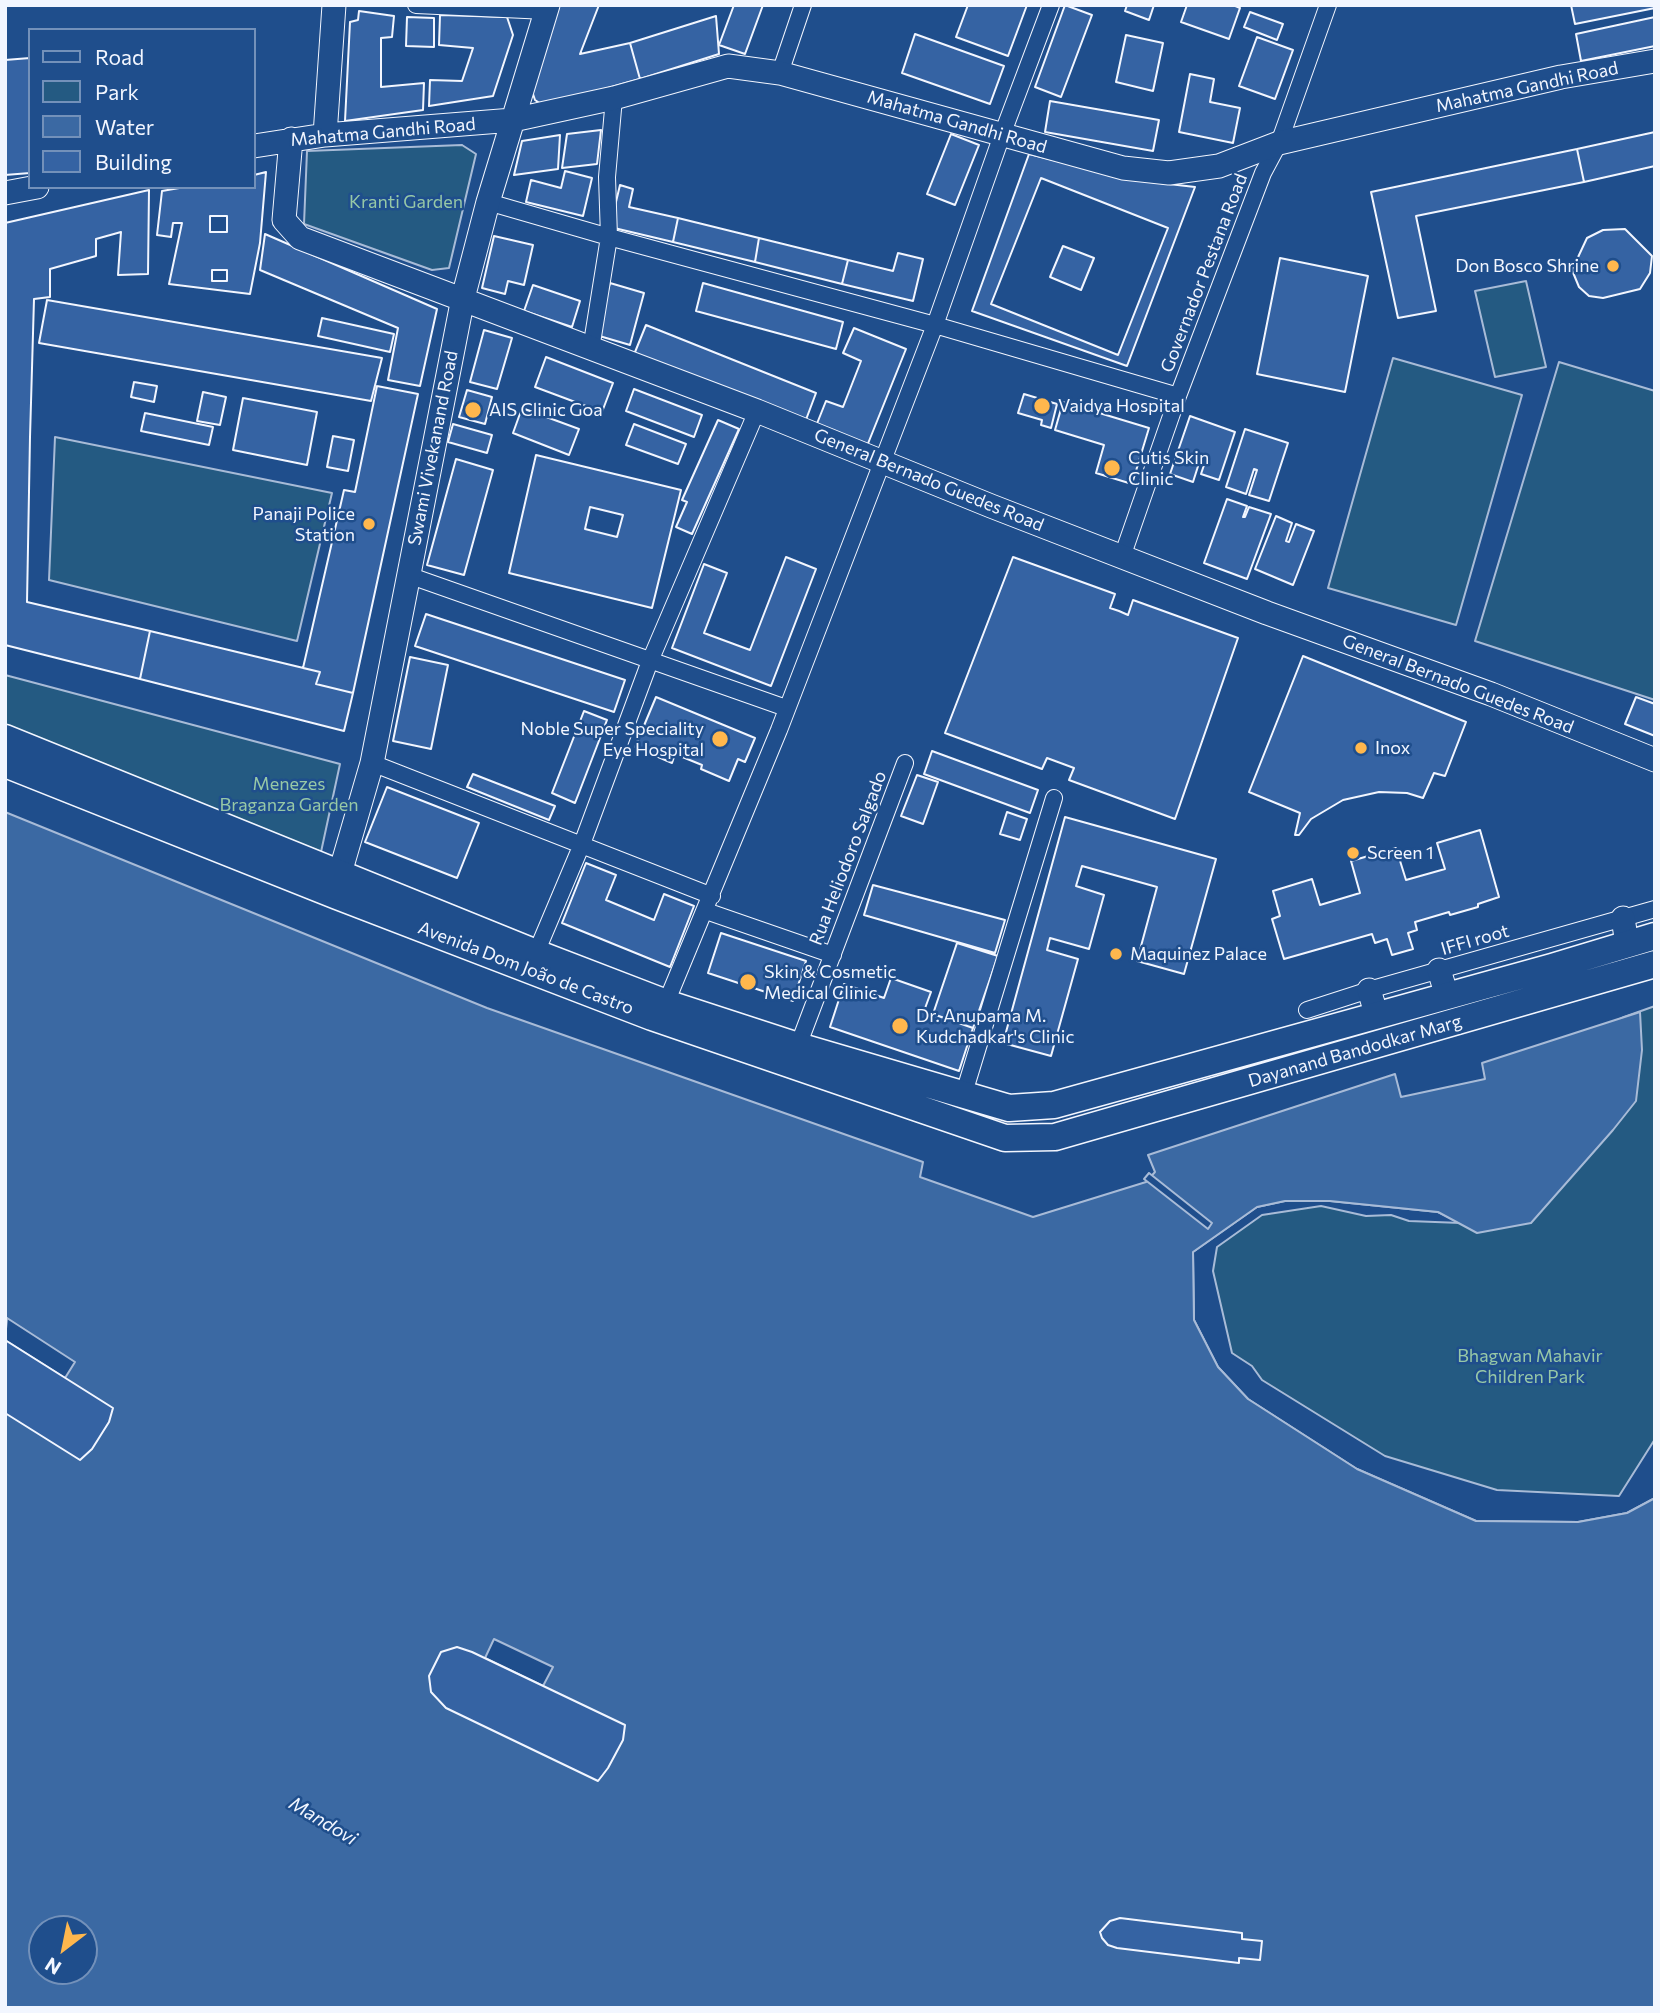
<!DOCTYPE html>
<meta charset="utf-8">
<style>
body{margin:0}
#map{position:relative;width:1660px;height:2013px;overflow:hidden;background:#1f4e8c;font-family:Commissioner,sans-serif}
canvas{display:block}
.frame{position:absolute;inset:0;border:7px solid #f2f6ff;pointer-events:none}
.legend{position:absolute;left:28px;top:28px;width:228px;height:161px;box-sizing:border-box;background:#1f4e8c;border:2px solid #7391ba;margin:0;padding:9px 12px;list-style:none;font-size:21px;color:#f2f6ff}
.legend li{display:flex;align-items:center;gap:14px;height:35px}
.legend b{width:35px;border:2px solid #7391ba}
.north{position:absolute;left:28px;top:1915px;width:70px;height:70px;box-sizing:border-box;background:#1f4e8c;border:2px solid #7391ba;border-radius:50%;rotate:212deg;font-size:19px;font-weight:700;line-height:28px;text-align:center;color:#f2f6ff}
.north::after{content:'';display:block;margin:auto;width:24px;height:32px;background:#ffb74d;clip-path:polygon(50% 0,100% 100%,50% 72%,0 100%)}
</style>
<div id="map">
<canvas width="1660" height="2013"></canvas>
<div class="frame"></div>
<ul class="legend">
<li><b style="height:9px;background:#1f4e8c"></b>Road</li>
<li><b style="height:19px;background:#245a82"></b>Park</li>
<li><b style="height:19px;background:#3b69a3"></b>Water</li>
<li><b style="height:19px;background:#3563a3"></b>Building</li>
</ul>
<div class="north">N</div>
</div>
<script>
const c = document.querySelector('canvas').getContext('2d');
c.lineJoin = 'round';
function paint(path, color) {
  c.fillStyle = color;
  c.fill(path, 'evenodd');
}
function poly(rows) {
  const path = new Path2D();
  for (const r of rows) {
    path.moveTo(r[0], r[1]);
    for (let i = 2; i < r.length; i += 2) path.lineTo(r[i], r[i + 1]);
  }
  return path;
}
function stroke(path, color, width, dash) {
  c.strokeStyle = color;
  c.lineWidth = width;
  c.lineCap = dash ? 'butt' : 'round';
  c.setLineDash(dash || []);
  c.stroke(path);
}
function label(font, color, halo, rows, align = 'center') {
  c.font = font + ' Commissioner,sans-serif';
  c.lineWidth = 5;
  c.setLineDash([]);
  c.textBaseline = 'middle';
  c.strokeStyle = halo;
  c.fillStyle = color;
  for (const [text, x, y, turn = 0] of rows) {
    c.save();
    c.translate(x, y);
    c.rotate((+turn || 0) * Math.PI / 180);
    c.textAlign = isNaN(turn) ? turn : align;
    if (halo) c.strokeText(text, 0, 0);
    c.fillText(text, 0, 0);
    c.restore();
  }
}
const green = poly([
 [462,145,476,154,449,268,432,270,304,224,307,151,462,145],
 [1526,281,1546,367,1495,377,1475,291,1526,281],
 [1393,358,1522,395,1456,625,1328,588,1393,358],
 [1559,362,1655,391,1655,700,1475,641,1559,362],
 [55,437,332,493,297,641,49,580,55,437],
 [5,675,340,764,321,852,5,726,5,675],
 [1655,1006,1655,1439,1619,1496,1497,1490,1385,1456,1262,1380,1252,1366,1232,1353,1213,1271,1217,1247,1262,1215,1321,1206,1366,1216,1391,1215,1409,1221,1461,1223,1438,1212,1330,1201,1285,1201,1257,1207,1193,1252,1194,1320,1218,1367,1248,1399,1357,1469,1476,1521,1578,1522,1627,1513,1655,1498,1525,1579,908,1281,1349,1150,1624,1017,1655,1006]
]);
const water = poly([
 [5,812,487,1008,923,1162,920,1177,1033,1217,1146,1182,1155,1172,1148,1155,1395,1074,1401,1097,1485,1079,1482,1063,1640,1012,1642,1050,1636,1101,1613,1130,1531,1223,1477,1233,1438,1212,1330,1201,1285,1201,1257,1207,1193,1252,1194,1320,1218,1367,1248,1399,1357,1469,1476,1521,1578,1522,1627,1513,1655,1498,1655,2008,5,2008,5,812],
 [42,1929,84,1929,84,1971,42,1971,42,1929]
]);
const pier = poly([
 [1149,1173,1212,1223,1208,1229,1144,1179,1149,1173],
 [7,1318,75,1362,65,1378,5,1340,7,1318],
 [494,1639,553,1667,543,1686,485,1658,494,1639]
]);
const building = poly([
 [558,5,599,5,580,54,630,43,640,79,544,106,535,100,530,85,558,5],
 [734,5,763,5,745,54,719,45,734,5],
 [968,5,1027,5,1008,56,956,37,968,5],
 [1065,5,1092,15,1061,97,1035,87,1065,5],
 [1127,5,1154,5,1149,20,1125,11,1127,5],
 [1187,5,1233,5,1240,8,1229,39,1181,22,1187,5],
 [1571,5,1655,5,1655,8,1575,24,1571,5],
 [359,11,394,16,392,37,381,38,381,87,424,83,423,110,345,121,350,22,358,20,359,11],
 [1250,12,1283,24,1277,40,1244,27,1250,12],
 [440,15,507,17,513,35,493,96,429,106,430,80,462,81,473,48,439,45,440,15],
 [716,16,719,54,640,79,630,43,716,16],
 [407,17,434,18,434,47,406,46,407,17],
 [1655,17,1655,46,1581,61,1576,34,1655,17],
 [915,34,1004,66,990,104,902,73,915,34],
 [1126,35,1163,43,1153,91,1116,82,1126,35],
 [1257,37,1293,50,1275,99,1239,86,1257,37],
 [30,58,30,173,5,175,5,60,30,58],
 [1190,74,1214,79,1210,102,1240,108,1233,143,1179,132,1190,74],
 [1050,101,1159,120,1153,151,1045,132,1050,101],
 [601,130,597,164,562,168,567,134,601,130],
 [1655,132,1655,166,1584,182,1577,149,1655,132],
 [951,134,979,145,955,205,927,194,951,134],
 [560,135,558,169,514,175,522,141,560,135],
 [1577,149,1584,182,1416,216,1436,311,1398,318,1371,192,1577,149],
 [1029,154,1134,180,1195,187,1127,366,972,311,1029,154],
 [565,171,592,178,583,216,526,202,531,180,561,188,565,171],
 [266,172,260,243,250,294,169,284,182,223,173,223,171,237,157,235,162,191,185,187,254,187,254,175,266,172],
 [210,216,227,216,227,232,210,232,210,216],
 [212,270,227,270,227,281,212,281,212,270],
 [1041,178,1168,228,1118,355,991,304,1041,178],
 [1063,246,1094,258,1081,290,1050,277,1063,246],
 [620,185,633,189,629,207,678,218,673,242,610,227,620,185],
 [149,190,148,274,118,275,121,232,96,239,96,256,50,269,50,297,34,299,30,437,27,602,150,631,140,679,5,645,5,223,149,190],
 [678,218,759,238,755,262,673,242,678,218],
 [1625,229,1652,256,1650,273,1640,289,1603,298,1589,296,1579,287,1572,270,1587,238,1603,230,1625,229],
 [265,234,437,309,420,386,388,380,398,328,260,270,265,234],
 [494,236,533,245,524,285,508,281,505,294,482,288,494,236],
 [759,238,848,260,842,284,755,262,759,238],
 [898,253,923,259,913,301,842,284,848,260,893,271,898,253],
 [1280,258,1368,276,1345,392,1257,374,1280,258],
 [610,283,644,293,630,345,596,335,610,283],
 [703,283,843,322,836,349,696,311,703,283],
 [533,285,580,301,572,327,524,311,533,285],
 [47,300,382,358,371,401,39,343,47,300],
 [322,318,394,334,390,352,318,336,322,318],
 [646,325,816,393,804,425,633,357,646,325],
 [854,328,906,349,867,446,816,426,826,401,843,407,861,361,843,353,854,328],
 [484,330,512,338,497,389,470,382,484,330],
 [546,357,613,383,602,412,535,387,546,357],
 [134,382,157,386,154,402,131,397,134,382],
 [377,386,418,394,353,693,316,684,320,672,303,668,344,490,355,492,377,386],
 [634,389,702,415,694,437,626,411,634,389],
 [467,390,492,397,485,424,459,417,467,390],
 [203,392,226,397,220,425,197,421,203,392],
 [1024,394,1057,404,1051,428,1041,425,1042,420,1018,413,1024,394],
 [243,398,317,412,307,465,233,450,243,398],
 [1063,402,1149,428,1132,484,1096,473,1104,445,1055,430,1063,402],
 [522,408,579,429,569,455,513,433,522,408],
 [145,413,213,427,209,445,141,431,145,413],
 [1190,416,1235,432,1219,480,1201,474,1205,462,1200,460,1193,482,1170,474,1190,416],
 [718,420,739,429,692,534,676,527,687,502,682,500,718,420],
 [453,424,492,435,487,453,448,442,453,424],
 [634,424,686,444,678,464,626,445,634,424],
 [1245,429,1288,443,1269,501,1249,495,1257,470,1254,469,1246,494,1226,487,1245,429],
 [333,436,354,440,348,471,327,467,333,436],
 [536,455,681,490,652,608,509,573,536,455],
 [590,507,623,515,617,537,585,529,590,507],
 [456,459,493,470,464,575,427,565,456,459],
 [1227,499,1247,506,1243,517,1245,517,1249,507,1271,514,1247,579,1204,563,1227,499],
 [1276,516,1292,523,1286,541,1289,542,1296,524,1314,531,1293,585,1255,569,1276,516],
 [786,557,816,569,771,686,672,648,704,564,727,573,704,633,750,650,786,557],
 [1013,557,1115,594,1110,608,1119,611,1128,615,1133,600,1238,638,1175,819,1069,780,1074,768,1047,758,1042,769,945,733,1013,557],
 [426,614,625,680,614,712,415,646,426,614],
 [150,631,320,672,316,684,353,693,344,731,140,679,150,631],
 [1303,656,1466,722,1445,776,1434,773,1423,798,1407,793,1379,792,1343,800,1311,819,1299,835,1295,835,1300,813,1249,792,1303,656],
 [410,657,448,665,431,749,393,741,410,657],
 [656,697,755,738,745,762,738,759,729,781,701,769,702,765,675,754,672,763,635,747,656,697],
 [1636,697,1655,704,1655,736,1625,724,1636,697],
 [584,711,607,720,575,803,552,793,584,711],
 [932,751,1038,790,1030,813,924,774,932,751],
 [473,774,555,806,549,820,467,787,473,774],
 [917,775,938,782,923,824,901,816,917,775],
 [387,787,479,823,457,878,365,842,387,787],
 [1007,812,1027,819,1020,840,1000,834,1007,812],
 [1065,817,1216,859,1184,974,1137,961,1157,887,1082,866,1076,886,1104,895,1089,949,1050,938,1047,950,1078,959,1051,1056,1003,1043,1065,817],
 [1480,830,1499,897,1478,904,1478,907,1450,915,1449,912,1415,922,1417,930,1408,933,1413,949,1392,955,1387,939,1375,943,1372,934,1284,959,1272,919,1280,916,1273,891,1312,879,1320,905,1360,893,1351,861,1396,848,1406,880,1445,869,1437,843,1480,830],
 [586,863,616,875,606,900,654,920,664,894,694,906,670,967,562,923,586,863],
 [873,885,1005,920,995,953,864,915,873,885],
 [721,933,806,961,793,1001,708,973,721,933],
 [957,943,998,956,973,1028,933,1014,957,943],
 [891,978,931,992,924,1011,973,1028,959,1071,830,1027,844,984,884,998,891,978],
 [5,1340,113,1408,109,1422,92,1449,80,1460,5,1413,5,1340],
 [457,1647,472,1652,625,1725,623,1740,608,1768,598,1781,446,1708,431,1692,429,1676,441,1652,457,1647],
 [1120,1918,1242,1933,1242,1939,1262,1941,1260,1960,1239,1958,1239,1963,1117,1948,1108,1945,1102,1938,1100,1932,1110,1921,1120,1918]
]);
const street = poly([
 [416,5,547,11],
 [780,73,803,5],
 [488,202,609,237,935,325,1178,396],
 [591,349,609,237,607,177,614,98],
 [1122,557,1178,396,1263,173,1279,143,1328,5],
 [408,575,786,708],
 [372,763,712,896],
 [706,911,833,955],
 [536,953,582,844,650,661,757,411],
 [666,1003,779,730,935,325,1002,135,1051,5],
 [1307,1010,1369,990,1655,909],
 [798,1046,905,763],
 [964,1093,1054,798]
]);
const secondary = poly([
 [325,135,334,5],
 [291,139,284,220,300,238,757,411,991,506,1267,613,1491,694,1655,760],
 [254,146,325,135,513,120,614,98,728,66,780,73,1123,168,1169,173,1219,166,1279,143,1561,77,1655,61],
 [5,193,37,187],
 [338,890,340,873,372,763,463,298,488,202,548,5],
 [1623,918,1627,944],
 [1439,970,1447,996],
 [1369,990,1377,1016]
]);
const primary = poly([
 [5,738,536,953,666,1003,798,1046,1009,1108,1054,1105,1552,967,1655,936],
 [5,764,337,896,652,1017,1005,1138,1055,1137,1655,964]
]);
const markers = [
 [1613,266,7,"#ffb74d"],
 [1042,406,9,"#ffb74d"],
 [473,410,9,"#ffb74d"],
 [1112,468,9,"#ffb74d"],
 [369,524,7,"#ffb74d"],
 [720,739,9,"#ffb74d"],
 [1361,748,7,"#ffb74d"],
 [1353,853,7,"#ffb74d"],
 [1116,954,7,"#ffb74d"],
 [748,982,9,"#ffb74d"],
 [900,1026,9,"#ffb74d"]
];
const streetNames = [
 ["Mahatma Gandhi Road",1527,87,-12],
 ["Mahatma Gandhi Road",957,122,16],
 ["Mahatma Gandhi Road",383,132,-5],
 ["Governador Pestana Road",1204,273,-69],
 ["Swami Vivekanand Road",433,448,-79],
 ["General Bernado Guedes Road",929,480,22],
 ["General Bernado Guedes Road",1458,684,21],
 ["Rua Heliodoro Salgado",848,858,-69],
 ["IFFI root",1475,940,-16],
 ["Avenida Dom João de Castro",526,968,21],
 ["Dayanand Bandodkar Marg",1355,1051,-16]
];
const parkNames = [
 ["Kranti Garden",406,202],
 ["Menezes",289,784],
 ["Braganza Garden",289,805],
 ["Bhagwan Mahavir",1530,1356],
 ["Children Park",1530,1377]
];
const poiNames = [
 ["Don Bosco Shrine",1599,266,"right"],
 ["Vaidya Hospital",1058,406],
 ["AIS Clinic Goa",489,410],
 ["Cutis Skin",1128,458],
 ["Clinic",1128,479],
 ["Panaji Police",355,514,"right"],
 ["Station",355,535,"right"],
 ["Noble Super Speciality",704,729,"right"],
 ["Eye Hospital",704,750,"right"],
 ["Inox",1375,748],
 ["Screen 1",1367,853],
 ["Maquinez Palace",1130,954],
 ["Skin & Cosmetic",764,972],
 ["Medical Clinic",764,993],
 ["Dr. Anupama M.",916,1016],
 ["Kudchadkar's Clinic",916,1037]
];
const waterNames = [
 ["Mandovi",323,1821,31]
];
paint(green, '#245a82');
stroke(green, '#a8bbd7', 2);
paint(water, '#3b69a3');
stroke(water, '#a8bbd7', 2);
paint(pier, '#1f4e8c');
stroke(pier, '#a8bbd7', 2);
paint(building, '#3563a3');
stroke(building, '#f2f6ff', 2);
stroke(street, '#f2f6ff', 18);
stroke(secondary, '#f2f6ff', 25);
stroke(primary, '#f2f6ff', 29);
stroke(street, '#1f4e8c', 16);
stroke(secondary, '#1f4e8c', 23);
stroke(primary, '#1f4e8c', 26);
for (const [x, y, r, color] of markers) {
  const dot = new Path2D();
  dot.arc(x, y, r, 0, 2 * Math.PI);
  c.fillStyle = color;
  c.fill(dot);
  stroke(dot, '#1f4e8c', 2.5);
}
label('18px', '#f2f6ff', '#1f4e8c', streetNames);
label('18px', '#97c8a6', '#1f4e8c', parkNames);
label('18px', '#f2f6ff', '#1f4e8c', poiNames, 'left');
label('italic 19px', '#f2f6ff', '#1f4e8c', waterNames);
</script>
